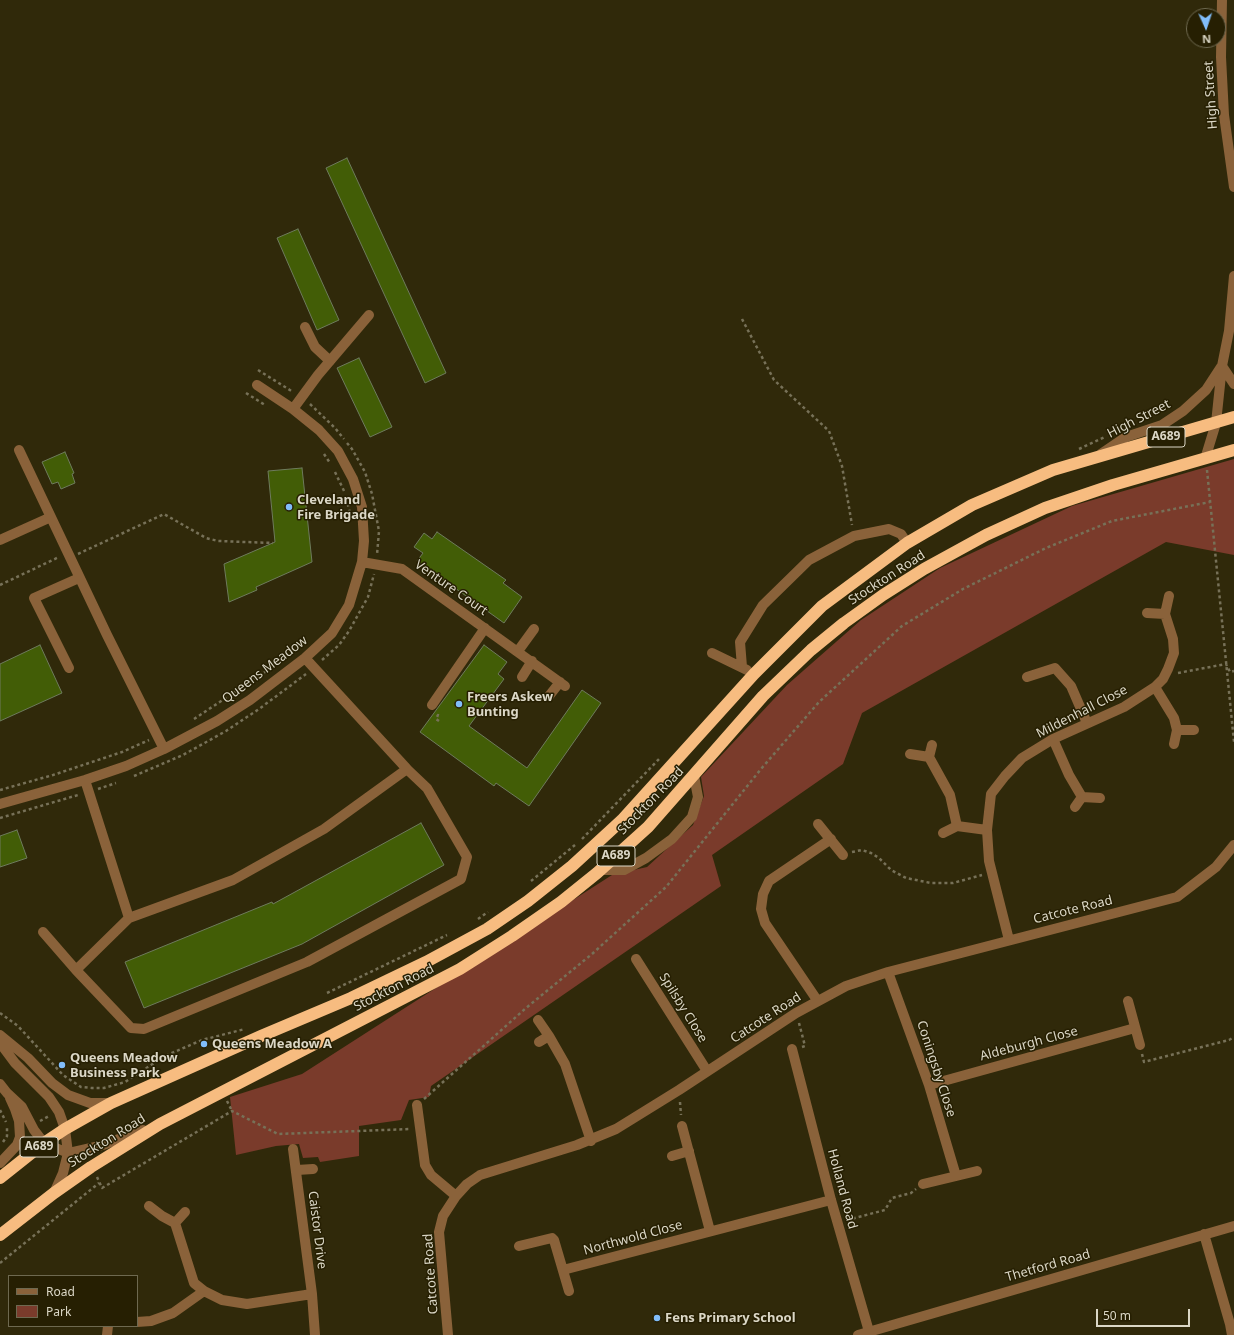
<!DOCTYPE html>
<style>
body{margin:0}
#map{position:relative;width:1234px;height:1335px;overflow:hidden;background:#30290a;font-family:"Noto Sans",sans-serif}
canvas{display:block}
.legend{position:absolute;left:8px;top:1275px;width:130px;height:52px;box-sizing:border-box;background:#261f02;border:1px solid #6e6950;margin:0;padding:5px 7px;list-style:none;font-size:12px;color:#dbd7c6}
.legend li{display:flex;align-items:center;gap:8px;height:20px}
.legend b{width:20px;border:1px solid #6e6950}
.north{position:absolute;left:1186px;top:8px;width:40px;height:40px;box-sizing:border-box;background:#261f02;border:1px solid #6e6950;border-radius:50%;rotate:177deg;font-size:11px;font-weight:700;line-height:16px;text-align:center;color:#dbd7c6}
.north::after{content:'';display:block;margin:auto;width:14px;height:18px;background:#81bdfa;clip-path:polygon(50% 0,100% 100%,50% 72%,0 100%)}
.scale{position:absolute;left:1096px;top:1309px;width:94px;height:18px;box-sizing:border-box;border:2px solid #dbd7c6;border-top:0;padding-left:5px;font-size:12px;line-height:14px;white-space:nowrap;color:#dbd7c6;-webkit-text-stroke:3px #261f02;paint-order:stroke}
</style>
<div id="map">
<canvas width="1234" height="1335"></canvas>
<ul class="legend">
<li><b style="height:5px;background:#8a623a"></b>Road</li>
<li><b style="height:11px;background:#7a3b2b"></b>Park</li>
</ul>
<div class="north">N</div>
<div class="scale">50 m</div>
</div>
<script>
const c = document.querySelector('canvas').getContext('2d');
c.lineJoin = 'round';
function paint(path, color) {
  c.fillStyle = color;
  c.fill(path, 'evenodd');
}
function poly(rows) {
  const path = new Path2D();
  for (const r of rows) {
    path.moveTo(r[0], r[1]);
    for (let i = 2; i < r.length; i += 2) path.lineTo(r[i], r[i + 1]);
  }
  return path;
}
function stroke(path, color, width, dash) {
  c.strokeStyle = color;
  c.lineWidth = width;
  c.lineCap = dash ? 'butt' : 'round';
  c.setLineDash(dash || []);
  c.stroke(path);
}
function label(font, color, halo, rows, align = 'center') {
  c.font = font + ' "Noto Sans",sans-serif';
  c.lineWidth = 3;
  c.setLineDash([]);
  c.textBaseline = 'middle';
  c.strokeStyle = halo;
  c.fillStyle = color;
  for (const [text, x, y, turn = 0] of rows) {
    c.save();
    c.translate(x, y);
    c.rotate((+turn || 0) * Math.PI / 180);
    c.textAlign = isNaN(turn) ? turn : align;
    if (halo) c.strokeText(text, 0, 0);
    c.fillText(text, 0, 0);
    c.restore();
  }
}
const green = poly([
 [1234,459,1234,555,1166,542,862,713,843,764,712,855,721,886,431,1086,429,1097,409,1100,401,1120,359,1126,359,1156,320,1162,318,1157,303,1158,299,1144,276,1146,236,1155,230,1097,302,1074,612,875,647,867,693,825,704,796,701,777,787,685,861,620,940,568,1072,506]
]);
const building = poly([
 [347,158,446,373,425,383,326,168,347,158],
 [298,229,339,320,317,330,277,238,298,229],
 [359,358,392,427,370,437,337,368,359,358],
 [65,452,74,473,72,474,75,483,61,489,58,482,52,484,42,462,65,452],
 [302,468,312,562,256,587,257,590,229,602,224,564,275,542,268,471,302,468],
 [437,532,506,580,503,583,522,597,504,623,417,561,423,553,414,547,424,533,432,539,437,532],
 [40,645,62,693,0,721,0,664,40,645],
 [484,645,507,662,498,674,504,679,469,726,527,768,582,690,601,703,529,806,496,783,494,786,420,732,484,645],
 [421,823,444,865,302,944,144,1008,125,962,272,902,273,904,421,823],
 [17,830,27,858,0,867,0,836,17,830]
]);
const path = poly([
 [742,319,774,380,829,431,842,466,852,525],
 [258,370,293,392],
 [246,393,265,405],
 [310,404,335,428,344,439],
 [347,443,352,449,365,472,372,494,379,531,377,555],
 [1079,449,1105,437],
 [324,454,330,463],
 [1207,470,1234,742],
 [335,472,345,493],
 [346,498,350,513],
 [78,554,164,514,206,538,218,541,273,543],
 [0,585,59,557],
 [322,660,339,645,349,631,368,597,374,574],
 [1178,673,1226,664,1230,672,1234,671],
 [194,719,274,666],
 [439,721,436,719,438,715,441,717],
 [134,776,183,755,226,731,259,709,306,674],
 [98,789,116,783],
 [0,790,53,775,122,752,149,740],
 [0,818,78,795],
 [582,839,659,759],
 [852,852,862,850,871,853,879,858,891,870,906,878,931,883,953,883,982,875],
 [531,881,575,845],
 [478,919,488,912],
 [327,993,447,935],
 [0,1013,18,1026,63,1075,81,1087,92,1088,104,1088,125,1082,165,1056,202,1040,245,1029],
 [799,1023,805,1046,802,1047],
 [1142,1054,1144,1062,1229,1040,1234,1037],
 [424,1099,526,1008,592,954,666,887,761,769,819,702,902,626,963,589,1046,548,1112,521,1210,502],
 [227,1101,232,1111],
 [680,1102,681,1115],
 [0,1110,6,1122],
 [40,1121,49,1116],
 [3,1142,7,1136,7,1128],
 [97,1177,102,1188,232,1111,278,1134,411,1129],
 [847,1220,885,1210,892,1198,911,1193,916,1189],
 [0,1263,99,1183]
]);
const minor = poly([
 [1222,0,1221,57,1224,115,1234,187],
 [305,327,315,347,330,361],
 [1222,366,1234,384],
 [293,409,318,375,369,315],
 [19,450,107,635,164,749],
 [1101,454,1126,437,1162,425,1183,411,1206,390,1221,367],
 [1205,459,1216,423,1222,366,1229,331,1234,276],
 [0,540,51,517],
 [362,562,402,569,565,686],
 [1147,613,1165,614],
 [518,651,534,629],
 [712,653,747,670],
 [742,667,740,642,763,605,809,560,854,536,889,529,901,534,907,543],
 [69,668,34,598,79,578],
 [522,677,532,661],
 [1027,677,1055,668,1071,686,1087,723],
 [1155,687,1174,718,1177,730,1174,744],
 [549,696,560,682],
 [432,705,485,628],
 [1177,730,1194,730],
 [1053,739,1069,775,1082,797,1100,798],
 [910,754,929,757,950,795,957,826,987,830],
 [929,757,932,745],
 [85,780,129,918],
 [0,804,85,780,126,766,164,749,217,721,250,700,305,658,332,633,349,605,362,562,364,541,362,507,353,479,338,451,319,430,293,409,257,385],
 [1075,807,1082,797],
 [818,824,843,855],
 [943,833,957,826],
 [600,870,624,870,646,858,672,839,692,817,698,797,694,776],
 [43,932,76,970,131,1028,144,1029,307,962,461,879,467,857,427,788,407,769,305,658],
 [1009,940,989,861,987,830,991,794,1005,776,1022,758,1053,739,1124,707,1155,687,1163,679,1168,669,1174,653,1173,639,1165,614,1169,596],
 [636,959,707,1071],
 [76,970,129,918,233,880,324,829,407,769],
 [888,972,929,1085,956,1176],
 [817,1000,765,923,761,909,763,894,769,881,831,839],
 [1128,1001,1140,1045],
 [538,1020,549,1036,565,1064,591,1141],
 [0,1035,28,1058,52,1083,68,1095,90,1103,111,1103],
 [539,1042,549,1036],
 [0,1043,15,1063,49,1097,59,1112,65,1129,68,1153,63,1173,54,1193],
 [792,1049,831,1200,870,1335],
 [0,1084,7,1093,22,1107,34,1130,44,1143,68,1153,103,1145,143,1130],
 [929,1085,1135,1028],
 [417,1105,425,1165,431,1175,456,1196],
 [682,1126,710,1231],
 [293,1149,312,1294,315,1335],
 [672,1156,689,1151],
 [0,1163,17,1145,20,1137,19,1121,15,1109,10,1098],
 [297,1170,313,1169],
 [923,1184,977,1171],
 [149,1206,162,1216,175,1223,185,1212],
 [175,1223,194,1283,204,1291,222,1300,247,1304,312,1294],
 [1204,1234,1230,1324,1232,1335],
 [519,1246,552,1238,554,1240,569,1291],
 [563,1270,831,1200],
 [137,1322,151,1321,173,1313,204,1291],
 [107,1335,108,1326],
 [448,1335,439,1232,443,1216,456,1196,467,1184,480,1175,577,1145,616,1129,679,1090,796,1013,846,986,888,972,1177,897,1216,867,1234,845],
 [858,1335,1234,1226]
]);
const highway = poly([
 [0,1178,44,1143,65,1129,111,1103,261,1036,351,998,426,962,487,929,528,901,572,866,622,820,754,674,822,606,907,543,972,505,1053,470,1234,417],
 [0,1235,54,1193,91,1167,160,1124,460,969,512,936,561,902,597,873,648,827,763,696,811,650,844,623,883,595,924,569,986,535,1045,508,1113,485,1234,450]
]);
const markers = [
 [289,507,4,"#81bdfa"],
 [459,704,4,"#81bdfa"],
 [204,1044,4,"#81bdfa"],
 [62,1065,4,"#81bdfa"],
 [657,1318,4,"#81bdfa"]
];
const shields = [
 [1166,437,38],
 [616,856,38],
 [39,1147,38]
];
const shieldNames = [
 ["A689",1166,437],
 ["A689",616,856],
 ["A689",39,1147]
];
const streetNames = [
 ["High Street",1211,95,-94],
 ["High Street",1139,419,-27],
 ["Stockton Road",887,578,-33],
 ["Venture Court",451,588,35],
 ["Queens Meadow",265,670,-37],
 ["Mildenhall Close",1082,712,-27],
 ["Stockton Road",651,801,-46],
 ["Catcote Road",1073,910,-14],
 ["Stockton Road",394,988,-27],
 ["Spilsby Close",683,1008,58],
 ["Catcote Road",766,1018,-33],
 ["Aldeburgh Close",1029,1044,-15],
 ["Coningsby Close",936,1069,72],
 ["Stockton Road",107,1141,-32],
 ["Holland Road",842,1189,75],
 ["Caistor Drive",317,1230,83],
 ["Northwold Close",633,1238,-15],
 ["Thetford Road",1048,1266,-16],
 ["Catcote Road",431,1274,-94]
];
const poiNames = [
 ["Cleveland",297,500],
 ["Fire Brigade",297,515],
 ["Freers Askew",467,697],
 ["Bunting",467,712],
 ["Queens Meadow A",212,1044],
 ["Queens Meadow",70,1058],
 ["Business Park",70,1073],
 ["Fens Primary School",665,1318]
];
paint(green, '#7a3b2b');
paint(building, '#425d06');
stroke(building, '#6e7b5d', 1);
stroke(path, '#777158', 2.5, [3, 3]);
stroke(minor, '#8a623a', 10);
stroke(highway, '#f7bc80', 12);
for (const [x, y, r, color] of markers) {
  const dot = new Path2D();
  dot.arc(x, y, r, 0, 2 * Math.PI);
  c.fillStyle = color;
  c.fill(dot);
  stroke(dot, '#261f02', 1.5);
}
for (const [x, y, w] of shields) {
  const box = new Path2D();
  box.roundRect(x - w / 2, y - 10, w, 20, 3);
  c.fillStyle = '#261f02';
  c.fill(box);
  stroke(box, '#dbd7c6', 1);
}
label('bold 12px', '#dbd7c6', null, shieldNames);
label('13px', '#dbd7c6', '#261f02', streetNames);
label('bold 13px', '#dbd7c6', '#261f02', poiNames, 'left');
</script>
